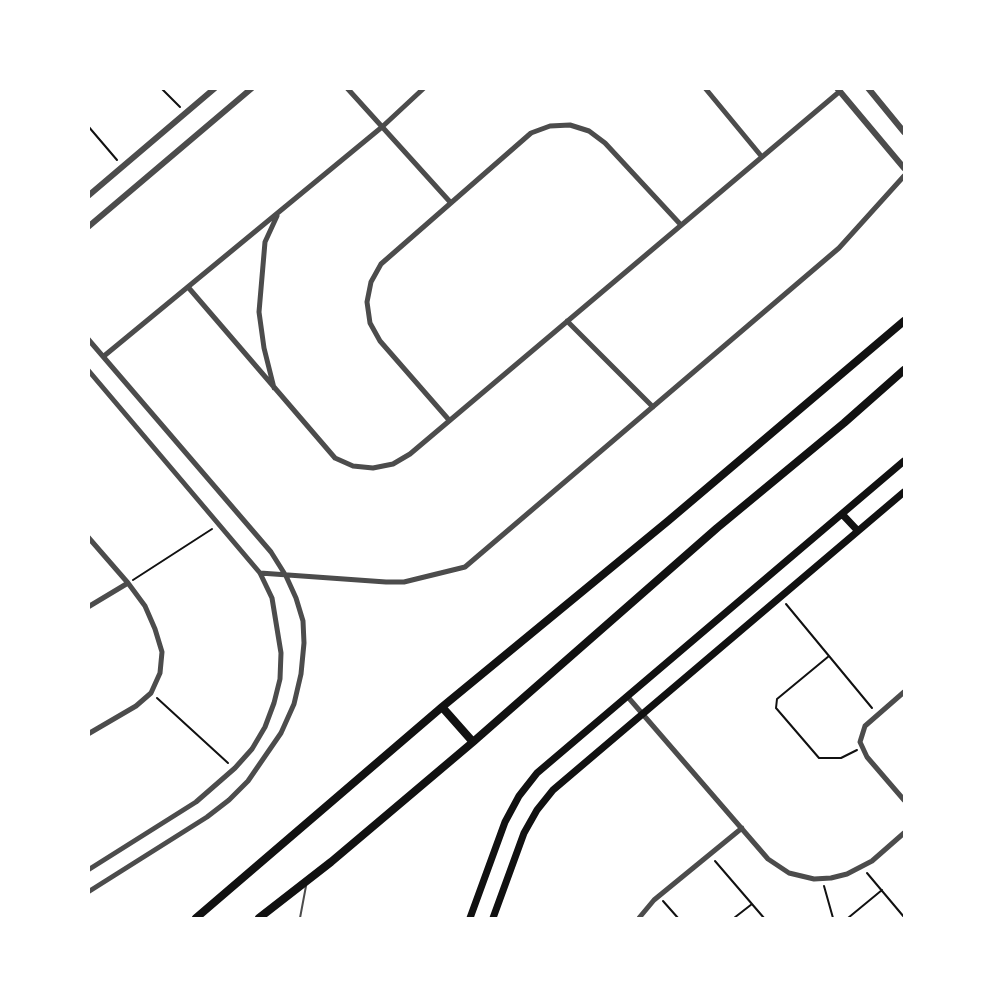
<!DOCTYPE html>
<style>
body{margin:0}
#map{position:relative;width:993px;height:1007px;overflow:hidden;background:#fff;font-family:"Source Sans 3",sans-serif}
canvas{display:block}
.frame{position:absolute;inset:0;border:90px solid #fff;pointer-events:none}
</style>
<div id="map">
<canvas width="993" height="1007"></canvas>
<div class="frame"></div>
</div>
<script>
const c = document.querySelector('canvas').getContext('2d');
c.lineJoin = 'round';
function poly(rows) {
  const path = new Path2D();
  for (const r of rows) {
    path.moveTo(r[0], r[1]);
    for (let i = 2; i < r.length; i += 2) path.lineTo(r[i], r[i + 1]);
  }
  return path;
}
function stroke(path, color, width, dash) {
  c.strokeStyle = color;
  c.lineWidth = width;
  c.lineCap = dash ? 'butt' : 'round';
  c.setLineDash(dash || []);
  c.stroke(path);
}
const path = poly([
 [161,88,180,107],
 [88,126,117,160],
 [133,580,212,529],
 [786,604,872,708],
 [829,656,777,699,776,708,819,758,841,758,857,750],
 [157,698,228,763],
 [715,861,764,918],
 [867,873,904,917],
 [824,886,833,918],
 [663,901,678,918],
 [734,918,752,904],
 [848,918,882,890]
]);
const service = poly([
 [300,918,306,886]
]);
const minor = poly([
 [347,88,451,203],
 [705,88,762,157],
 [188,287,335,458,353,466,373,468,393,464,410,454,839,92],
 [567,321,653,407],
 [88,339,271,552,286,576,296,598,303,621,304,643,301,674,294,704,281,733,248,781,229,800,207,817,88,892],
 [104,356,382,127,424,88],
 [88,370,260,573,272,598,281,653,280,679,274,703,265,727,252,749,235,768,196,802,88,870],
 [274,388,264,348,259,312,265,242,277,216],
 [449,420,380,341,370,323,367,302,371,282,381,264,531,133,550,126,570,125,589,131,605,143,681,225],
 [88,537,128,583,145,606,155,629,162,652,160,673,151,693,136,706,88,734],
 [260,573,386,582,404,582,465,567,839,248,904,176],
 [88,607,128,583],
 [904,692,865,726,860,742,867,757,904,800],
 [627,696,768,859,789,873,814,879,831,878,847,874,872,861,904,833],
 [639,918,654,900,742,828]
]);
const tertiary = poly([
 [837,88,904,168],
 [868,88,904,132],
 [88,196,215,88],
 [88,227,252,88]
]);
const secondary = poly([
 [842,514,858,531],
 [470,918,505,822,519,796,537,773,904,461],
 [493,918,524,833,537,810,553,790,904,492]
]);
const trunk = poly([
 [442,707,473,742],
 [196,918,442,707,668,521,904,321],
 [259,918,331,862,473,742,717,528,844,423,904,370]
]);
stroke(path, '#111', 2);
stroke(service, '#4c4c4c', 2);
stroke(minor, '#4c4c4c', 5);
stroke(tertiary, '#4c4c4c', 6);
stroke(secondary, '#111', 7);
stroke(trunk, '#111', 8);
</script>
